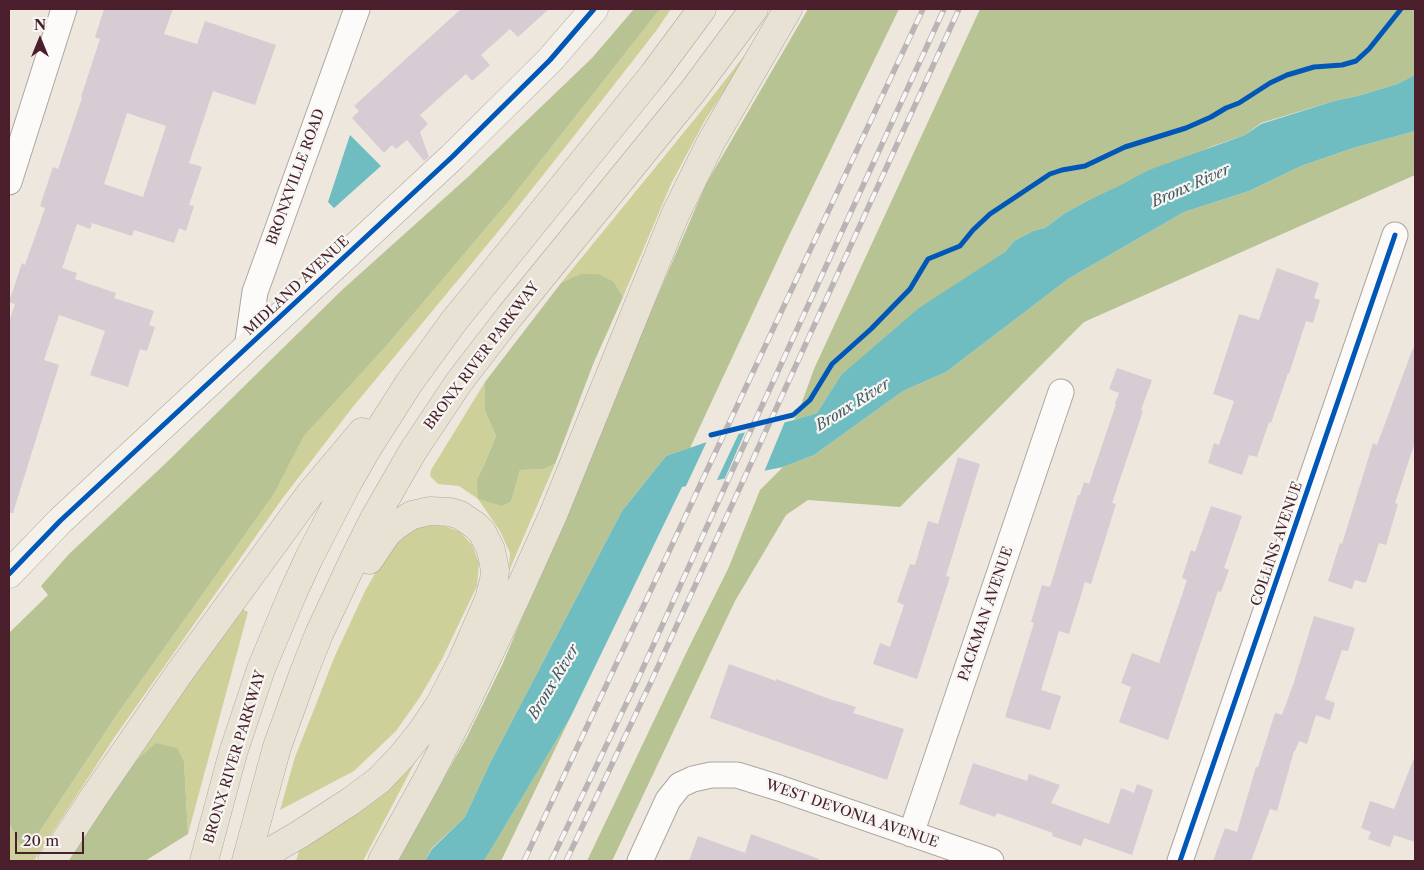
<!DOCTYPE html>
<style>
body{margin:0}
#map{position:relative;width:1424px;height:870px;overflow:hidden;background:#ede7dd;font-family:"Libre Caslon Text",serif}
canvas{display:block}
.frame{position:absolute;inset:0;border:10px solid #4a1f2b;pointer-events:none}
.north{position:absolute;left:15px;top:15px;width:50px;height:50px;-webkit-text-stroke:4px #f6f6f2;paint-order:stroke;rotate:0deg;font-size:14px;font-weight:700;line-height:20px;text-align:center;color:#4a1f2b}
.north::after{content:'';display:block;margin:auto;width:18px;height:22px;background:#4a1f2b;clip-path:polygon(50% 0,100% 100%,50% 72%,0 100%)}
.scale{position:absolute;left:15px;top:832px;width:69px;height:22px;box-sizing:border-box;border:2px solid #4a1f2b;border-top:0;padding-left:6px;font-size:15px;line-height:18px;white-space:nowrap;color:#4a1f2b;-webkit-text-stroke:4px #f6f6f2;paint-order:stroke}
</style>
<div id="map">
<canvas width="1424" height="870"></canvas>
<div class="frame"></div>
<div class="north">N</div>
<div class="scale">20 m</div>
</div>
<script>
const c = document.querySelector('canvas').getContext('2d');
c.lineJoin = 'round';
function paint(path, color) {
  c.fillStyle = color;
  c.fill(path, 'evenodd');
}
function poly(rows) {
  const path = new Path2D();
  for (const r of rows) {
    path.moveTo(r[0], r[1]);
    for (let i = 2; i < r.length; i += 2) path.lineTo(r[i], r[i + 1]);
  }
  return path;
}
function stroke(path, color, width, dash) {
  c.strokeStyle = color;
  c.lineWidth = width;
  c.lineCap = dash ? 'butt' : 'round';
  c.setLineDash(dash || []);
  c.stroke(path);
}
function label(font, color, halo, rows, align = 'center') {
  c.font = font + ' "Libre Caslon Text",serif';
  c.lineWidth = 4.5;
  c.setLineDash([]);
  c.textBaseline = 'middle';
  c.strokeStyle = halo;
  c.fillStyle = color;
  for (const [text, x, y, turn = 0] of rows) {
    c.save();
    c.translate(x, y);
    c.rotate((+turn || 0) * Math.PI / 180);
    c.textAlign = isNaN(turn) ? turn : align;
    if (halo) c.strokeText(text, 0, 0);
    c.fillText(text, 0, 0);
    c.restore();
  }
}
const green = poly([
 [660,9,671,9,656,31,574,136,501,228,352,408,282,499,114,738,34,861,10,861,9,823,20,845,38,834,118,713,274,494,304,436,388,344,509,201],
 [765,29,705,120,671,184,623,297,614,282,561,283,698,115],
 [485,382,485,411,496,436,484,465,477,479,502,506,511,502,520,470,544,469,555,464,509,571,510,553,500,531,478,499,459,486,438,484,430,476,431,470],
 [425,524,445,526,460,532,472,545,479,563,477,586,442,659,420,697,396,731,354,771,280,810,295,757,313,712,334,658,365,591,391,546,405,533],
 [240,608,248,612,188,834,184,762,130,766],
 [422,749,363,861,296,861,301,844]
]);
const forest = poly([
 [634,9,660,9,509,201,388,344,304,436,274,494,118,713,38,834,20,845,9,823,9,633,48,595,41,586,69,554,166,463,342,290,469,176,592,58],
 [808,9,899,9,785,244,690,448,666,456,622,511,490,763,465,817,432,848,425,861,397,861,467,737,503,663,649,316,706,184],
 [980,9,1415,9,1415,75,1397,84,1358,96,1334,101,1261,123,1245,135,1213,146,1089,200,1065,213,1045,228,1033,231,1014,241,1005,252,841,375,817,413,794,420,801,405,814,369],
 [1415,131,1415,175,1084,322,900,507,808,500,786,515,735,601,612,861,587,861,689,647,728,569,760,490,783,467,814,455,903,391,946,372,1068,279,1184,212,1249,191,1301,166,1353,148],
 [581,274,598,274,614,282,623,297,594,362,555,464,544,469,520,470,511,502,502,506,478,499,477,479,484,465,496,436,485,411,485,382,561,283],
 [571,716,501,861,484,861],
 [156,743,177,748,184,762,188,834,145,861,65,861,130,766]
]);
const water = poly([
 [1415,75,1415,131,1353,148,1301,166,1249,191,1184,212,1068,279,946,372,903,391,814,455,783,467,682,487,571,716,484,861,425,861,432,849,465,817,490,763,622,511,666,456,707,442,794,420,817,413,841,375,919,308,1005,252,1014,241,1033,231,1045,228,1065,213,1089,200,1119,186,1149,170,1245,135,1261,124,1334,101,1358,96,1397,84],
 [350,135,381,166,334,208,328,202]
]);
const pier = poly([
 [786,419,764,472,724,480,746,430],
 [740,431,716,482,685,488,708,439]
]);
const building = poly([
 [104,9,173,9,164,34,197,44,205,21,276,45,255,105,213,91,189,163,202,167,189,205,194,206,186,231,179,228,174,243,134,230,132,236,92,223,90,229,77,224,62,268,77,273,75,279,116,293,114,298,154,311,149,325,155,327,147,351,140,349,128,387,90,375,105,331,59,315,44,360,59,365,13,513,9,513,9,322,15,304,9,302,22,263,25,265,45,208,40,206,53,167,58,169,82,98,81,97,100,39,95,37],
 [127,113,166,126,143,197,104,184],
 [461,9,549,9,518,37,510,29,481,55,490,65,472,81,466,74,420,115,428,124,420,132,429,157,424,161,407,140,396,149,392,145,384,153,352,118,359,111,354,106],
 [1277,268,1319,283,1314,298,1320,300,1313,323,1306,321,1289,374,1288,373,1271,423,1269,422,1257,457,1249,455,1242,475,1208,463,1214,443,1219,445,1234,401,1213,394,1239,314,1259,320],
 [1413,348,1415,349,1415,442,1395,503,1398,504,1386,545,1379,543,1366,583,1355,580,1352,589,1328,581,1340,543,1342,544,1373,443,1377,445],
 [1117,368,1152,380,1141,410,1143,411,1112,503,1116,504,1091,584,1085,582,1069,634,1059,631,1041,690,1061,696,1050,730,1005,717,1034,623,1031,622,1042,585,1050,587,1078,495,1080,495,1084,482,1089,484,1116,404,1115,403,1119,393,1109,389],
 [958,457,980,464,946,576,950,577,917,679,873,664,880,643,890,647,904,605,897,602,910,564,915,565,928,521,938,524],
 [1211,506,1242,516,1224,568,1229,570,1221,592,1218,591,1168,740,1119,722,1131,687,1121,683,1132,653,1159,663,1187,580,1182,578,1191,550,1195,552],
 [1314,616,1355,628,1348,651,1342,650,1325,699,1335,703,1330,720,1316,715,1307,744,1299,741,1295,751,1294,751,1277,811,1270,809,1251,861,1213,861,1225,828,1237,832,1256,767,1258,767,1275,713,1282,715,1294,682],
 [729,664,776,681,776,679,827,698,856,707,853,713,904,729,887,780,710,718],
 [1414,758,1415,758,1415,842,1394,835,1390,847,1368,839,1371,832,1361,828,1370,801,1394,809],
 [973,763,1027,781,1029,774,1060,785,1051,803,1109,824,1121,788,1134,793,1137,784,1153,790,1132,855,1084,838,1081,846,1052,836,1053,833,997,813,995,817,959,804],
 [751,834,819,859,819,861,689,861,698,836,745,853]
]);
const street = poly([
 [9,182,64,9],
 [247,348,255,292,357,9],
 [911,834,1061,392],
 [640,861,668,800,680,785,693,779,711,775,737,775,779,788,991,861],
 [1180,861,1395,235]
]);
const secondary = poly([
 [9,574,60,521,452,157,550,60,594,9]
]);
const highway = poly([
 [52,861,94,797,180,672,309,495,362,432],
 [204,861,233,753,261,669,292,595,309,558,347,484,367,449,409,383,454,321,653,75,702,9],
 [246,861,277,747,304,672,319,634,355,557,374,519,413,451,459,382,509,317,693,91,754,9],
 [254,861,300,834,351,801,379,780,401,757,422,731,440,704,462,661,489,599,494,580,495,570,491,550,482,532,476,526,460,515,450,512,430,511,412,515,395,526,388,532,369,560],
 [382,861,428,778,461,713,516,597,553,515,675,215,711,142,788,9]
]);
const rail = poly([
 [524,861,923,9],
 [551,861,638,679,728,480,944,9],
 [566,861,650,684,959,9]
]);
const cycleway = poly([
 [711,435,793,415,810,400,832,364,871,329,910,289,928,259,960,246,973,230,990,214,1050,174,1062,170,1085,166,1125,147,1186,128,1211,117,1226,108,1239,103,1270,83,1287,75,1314,67,1342,65,1356,61,1369,49,1401,9],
 [9,574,60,521,452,157,550,60,594,9],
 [1180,861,1395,235]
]);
const streetNames = [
 ["BRONXVILLE ROAD",296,177,-70],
 ["MIDLAND AVENUE",297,286,-43],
 ["BRONX RIVER PARKWAY",482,356,-53],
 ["COLLINS AVENUE",1277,544,-71],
 ["PACKMAN AVENUE",986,614,-71],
 ["BRONX RIVER PARKWAY",235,757,-73],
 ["WEST DEVONIA AVENUE",852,814,19]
];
const waterNames = [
 ["Bronx River",1191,186,-24],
 ["Bronx River",853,405,-32],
 ["Bronx River",554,682,-59]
];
paint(green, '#cdd199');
paint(forest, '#b8c393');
paint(water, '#70bdc1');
paint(pier, '#ede7dd');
paint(building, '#d7ccd3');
stroke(street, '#aea6a1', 27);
stroke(secondary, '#aea6a1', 29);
stroke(highway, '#aea6a1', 29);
stroke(street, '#fcfbfa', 25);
stroke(secondary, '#f4f1eb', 28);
stroke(highway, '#e8e2d5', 28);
stroke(rail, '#bab4b4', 5.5);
stroke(rail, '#f6f6f2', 4, [11]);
stroke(cycleway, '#0057b8', 5);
label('14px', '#4a1f2b', '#f6f6f2', streetNames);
label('italic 15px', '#445762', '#f6f6f2', waterNames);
</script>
